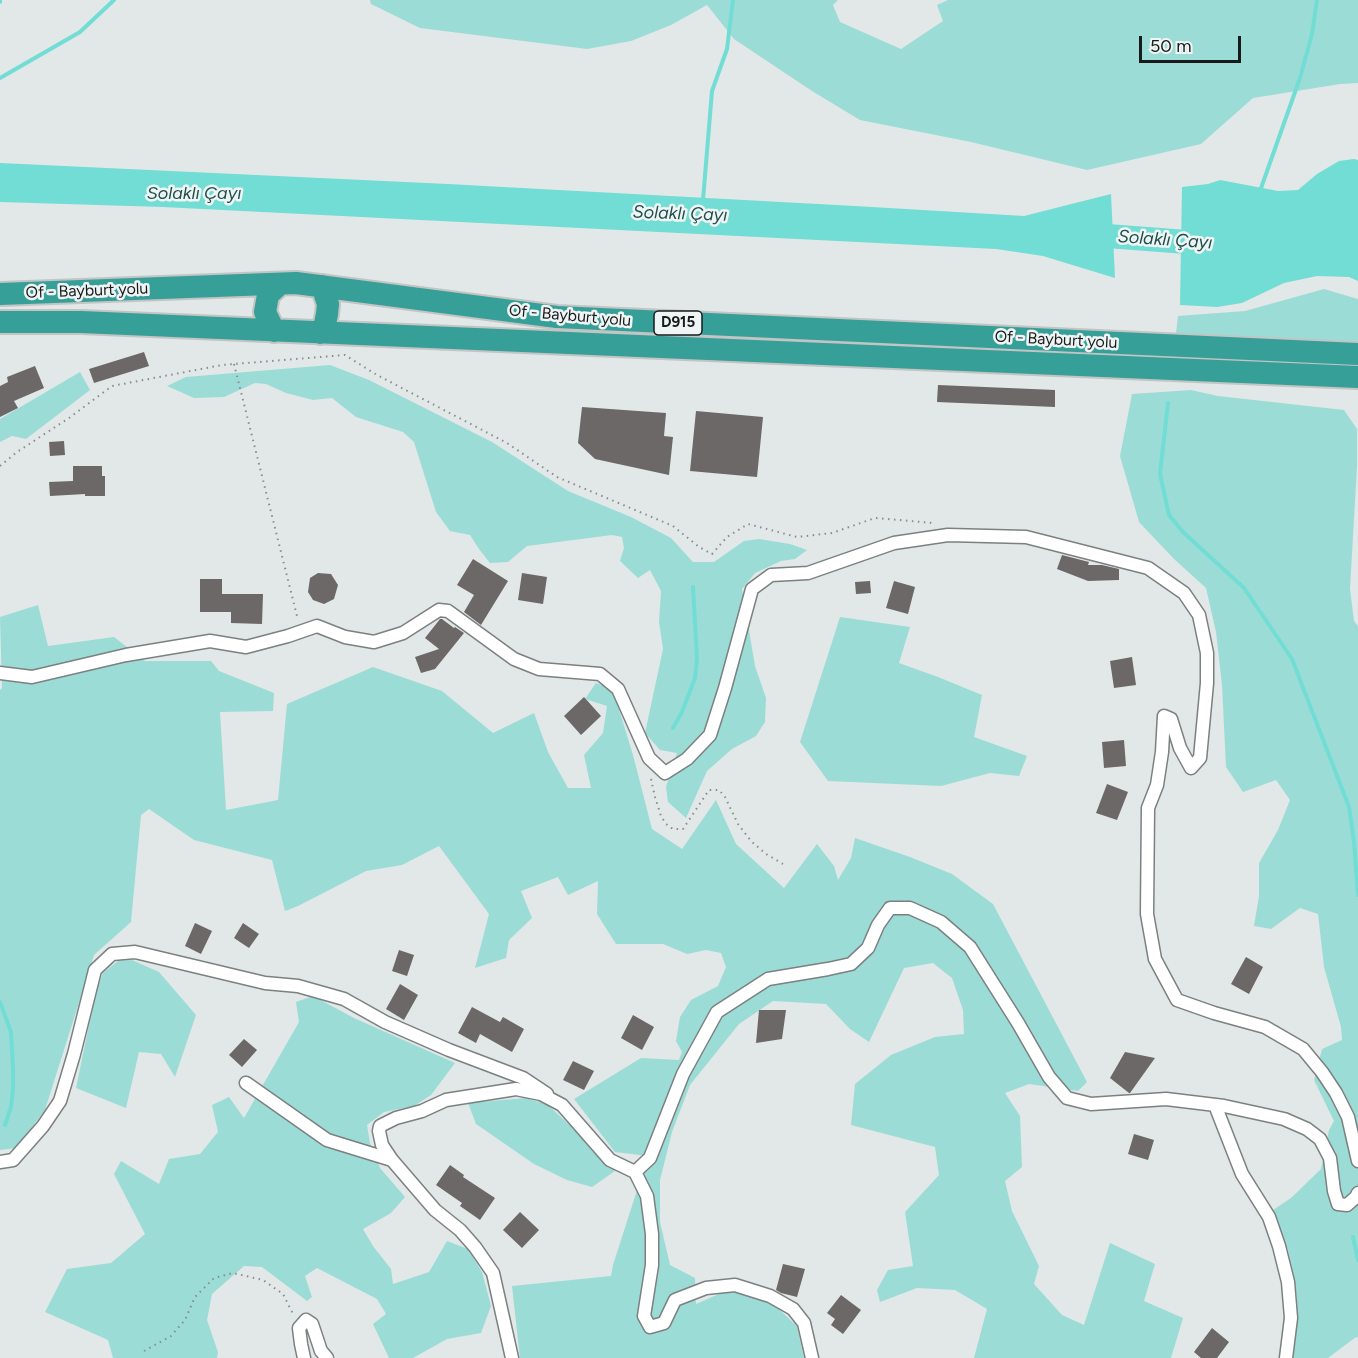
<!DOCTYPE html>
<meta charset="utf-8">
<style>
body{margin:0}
#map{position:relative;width:1358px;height:1358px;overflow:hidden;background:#e2e7e7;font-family:Figtree,sans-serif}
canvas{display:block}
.scale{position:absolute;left:1139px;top:36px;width:102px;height:27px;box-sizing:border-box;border:3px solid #191b1b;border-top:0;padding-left:8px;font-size:18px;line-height:21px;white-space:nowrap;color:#191b1b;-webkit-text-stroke:4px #eff5f4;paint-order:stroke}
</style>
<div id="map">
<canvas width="1358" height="1358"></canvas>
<div class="scale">50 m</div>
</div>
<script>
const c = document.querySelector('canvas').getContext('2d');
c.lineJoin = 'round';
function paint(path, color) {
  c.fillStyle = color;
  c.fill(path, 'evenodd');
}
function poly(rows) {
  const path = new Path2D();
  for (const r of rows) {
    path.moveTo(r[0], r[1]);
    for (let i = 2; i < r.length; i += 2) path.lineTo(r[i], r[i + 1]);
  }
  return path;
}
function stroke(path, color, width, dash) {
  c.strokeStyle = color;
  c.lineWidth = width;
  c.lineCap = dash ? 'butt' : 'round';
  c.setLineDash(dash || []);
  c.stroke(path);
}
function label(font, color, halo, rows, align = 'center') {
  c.font = font + ' Figtree,sans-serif';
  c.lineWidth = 5;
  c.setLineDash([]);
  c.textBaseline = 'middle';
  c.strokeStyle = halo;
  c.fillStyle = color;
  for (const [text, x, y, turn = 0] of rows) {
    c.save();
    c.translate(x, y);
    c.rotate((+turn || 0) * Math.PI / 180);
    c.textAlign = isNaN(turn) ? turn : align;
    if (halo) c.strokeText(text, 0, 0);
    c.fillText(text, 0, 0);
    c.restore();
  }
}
const green = poly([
 [370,0,838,0,833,5,840,22,901,49,943,21,937,5,948,0,1358,0,1358,83,1340,84,1253,98,1201,144,1087,170,971,142,860,120,812,91,734,39,707,5,671,25,631,41,587,49,420,28,371,4],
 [1324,289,1358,299,1358,342,1176,333,1178,316,1245,311],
 [330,365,369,380,492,442,568,491,631,517,671,538,693,562,714,562,744,541,759,539,790,544,807,550,795,559,781,561,755,573,742,589,755,666,766,698,765,722,756,736,732,749,707,771,686,818,668,802,666,787,677,753,660,750,645,733,663,649,659,622,661,591,650,570,638,578,620,561,624,548,622,537,612,535,527,546,508,562,490,563,479,549,470,535,450,531,436,512,414,442,403,432,356,417,332,398,313,400,286,393,266,384,255,383,224,397,194,398,167,386,186,377],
 [80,372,90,390,26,439,12,436,0,442,0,419],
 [1191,390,1218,396,1344,410,1357,429,1357,466,1350,589,1354,621,1358,626,1358,1338,1356,1337,1328,1358,1287,1358,1297,1298,1288,1250,1270,1212,1291,1198,1321,1169,1329,1130,1334,1121,1314,1080,1322,1049,1342,1040,1341,1027,1324,967,1318,914,1300,908,1271,929,1254,926,1259,896,1259,863,1278,830,1290,800,1276,780,1243,792,1226,767,1222,685,1216,632,1206,588,1174,559,1139,522,1120,456,1132,394],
 [38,605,48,646,114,637,145,661,211,661,219,671,274,693,273,711,220,712,226,810,278,800,287,704,373,667,442,691,493,733,534,713,548,752,568,788,591,788,584,755,603,733,607,706,585,699,596,683,613,690,633,755,652,829,682,849,716,800,736,844,784,888,817,844,834,866,838,880,851,858,855,838,910,857,952,874,993,904,1087,1082,1078,1091,1029,1084,1005,1093,1020,1116,1022,1167,1005,1181,1012,1211,1039,1266,1034,1284,1062,1315,1084,1325,1110,1243,1155,1264,1144,1301,1183,1318,1171,1358,974,1358,987,1309,955,1290,917,1288,880,1302,877,1290,888,1270,913,1266,905,1212,939,1175,935,1147,851,1125,855,1084,891,1055,935,1037,964,1034,963,1010,952,978,933,963,904,968,869,1042,850,1029,826,1004,773,1001,739,1024,690,1085,672,1132,660,1180,660,1222,670,1265,695,1278,696,1304,728,1290,769,1300,797,1326,804,1358,520,1358,512,1286,611,1276,613,1265,648,1156,615,1152,574,1099,641,1058,679,1060,682,1052,676,1041,680,1017,691,1000,718,986,726,967,721,953,706,950,687,954,663,944,616,944,597,914,598,881,568,895,558,877,521,891,532,918,509,940,506,958,475,968,489,914,439,846,402,865,366,871,298,906,285,911,272,860,194,840,149,809,141,815,131,922,94,955,45,1110,16,1148,0,1150,0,690,2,688,0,617],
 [840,617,910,627,899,663,938,677,982,695,974,737,1027,756,1019,776,990,773,941,786,828,781,800,742],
 [132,960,159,972,196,1015,175,1077,161,1054,139,1052,126,1108,76,1088,96,991,103,973,118,961],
 [313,996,354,1018,455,1063,431,1095,414,1106,384,1112,367,1125,370,1143,380,1168,405,1197,391,1213,363,1229,373,1246,391,1269,393,1284,429,1272,447,1241,468,1249,482,1272,491,1306,481,1333,447,1339,413,1358,389,1358,373,1324,386,1314,377,1299,317,1268,305,1276,312,1297,307,1301,262,1267,244,1266,212,1294,207,1320,218,1352,217,1358,113,1358,108,1340,45,1312,67,1269,111,1263,145,1234,114,1174,121,1161,159,1184,169,1159,200,1154,218,1132,212,1105,229,1097,244,1118,299,1022,296,1002],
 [526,1098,548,1105,592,1146,615,1171,592,1187,567,1180,534,1164,476,1124,468,1103]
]);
const water = poly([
 [1354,159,1358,160,1358,281,1349,277,1317,276,1284,283,1242,303,1217,307,1180,305,1182,187,1208,184,1220,180,1278,191,1298,190,1317,174,1339,161],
 [0,163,448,184,855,206,1024,216,1111,194,1115,278,1043,256,996,249,163,207,0,202]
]);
const stream = poly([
 [0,2,0,0],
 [0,78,80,32,114,0],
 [1260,191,1300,78,1312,34,1317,0],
 [703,200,712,91,727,49,733,0],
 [1168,403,1160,474,1169,515,1183,532,1244,588,1292,659,1349,807,1354,842,1358,895],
 [673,728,682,712,695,678,697,659,693,587],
 [0,1002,11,1032,13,1069,13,1089,11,1107,5,1125],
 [1353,1237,1358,1260]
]);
const river = poly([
 [1081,234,1213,244]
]);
const building = poly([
 [144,352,149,366,94,383,89,369],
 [35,366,44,388,14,401,18,408,0,417,0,386,8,382,7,377],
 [938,385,1055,390,1055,407,937,402],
 [582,407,666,413,664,436,673,437,669,475,595,459,578,443],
 [696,411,763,417,757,477,690,471],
 [64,441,65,455,50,456,49,442],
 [73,466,102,466,102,476,105,476,105,496,85,496,85,494,50,496,49,482,73,481],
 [1062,555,1089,562,1088,565,1102,565,1119,569,1119,580,1088,581,1057,569],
 [473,559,508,581,481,625,464,612,474,595,457,585],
 [318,573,331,574,338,585,334,599,324,604,313,600,308,592,310,578],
 [522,573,547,577,543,604,518,600],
 [200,579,222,579,222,594,263,594,262,624,231,623,231,612,200,612],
 [870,581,871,593,856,594,855,582],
 [894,581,915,587,908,614,886,608],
 [440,619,442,619,454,628,455,627,464,633,435,669,421,673,415,657,439,649,425,638],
 [1132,657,1136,685,1114,688,1110,661],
 [584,697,601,716,581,735,564,716],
 [1124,740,1126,766,1104,768,1102,742],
 [1107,784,1128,792,1117,820,1096,813],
 [195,923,212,931,201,954,185,946],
 [243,923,259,934,249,948,234,938],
 [399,950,414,955,407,976,392,971],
 [1246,957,1263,967,1249,994,1231,984],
 [400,984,418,995,404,1020,386,1009],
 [472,1007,500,1022,503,1017,524,1029,512,1052,480,1034,476,1043,458,1033],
 [759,1010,786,1010,782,1039,756,1043],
 [633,1015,654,1027,642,1050,621,1038],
 [244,1039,257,1050,242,1067,229,1055],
 [1125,1052,1155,1058,1130,1093,1129,1093,1110,1078],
 [573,1061,594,1071,584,1090,563,1080],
 [1134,1134,1154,1140,1148,1160,1128,1154],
 [450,1165,464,1175,463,1177,495,1198,480,1220,460,1206,462,1203,436,1185],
 [520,1212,539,1230,522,1248,503,1230],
 [783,1264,805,1269,797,1297,781,1293,776,1290],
 [841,1295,861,1310,843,1334,831,1325,835,1319,827,1313],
 [1212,1328,1229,1342,1217,1358,1201,1358,1194,1352]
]);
const path = poly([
 [234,364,298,620],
 [0,466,17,452,69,418,112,386,222,365,345,355,377,375,507,443,557,477,673,526,699,547,712,554,727,537,748,524,797,537,832,533,875,518,934,523],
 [651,779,655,797,661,816,666,824,673,829,683,829,709,790,719,790,725,797,738,824,751,841,766,854,783,864],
 [144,1351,171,1336,185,1320,195,1297,214,1278,233,1273,263,1280,283,1294,293,1314]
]);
const street = poly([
 [0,673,32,677,126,655,210,641,246,647,288,636,317,626,345,637,374,642,403,633,439,610,448,611,514,659,539,669,600,674,618,689,649,758,665,773,687,759,710,735,725,688,752,589,771,575,808,573,894,543,948,535,1026,537,1148,568,1184,593,1199,615,1207,653,1207,683,1200,758,1191,768,1180,748,1171,719,1164,716,1162,752,1157,785,1148,808,1147,914,1155,959,1177,1000,1214,1013,1265,1027,1303,1049,1322,1072,1336,1093,1348,1117,1358,1161],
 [246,1083,327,1140,392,1160],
 [1215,1105,1242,1174,1269,1217,1279,1246,1288,1282,1291,1318,1286,1358],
 [0,1162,13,1160,43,1126,60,1101,74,1054,95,970,112,954,135,952,265,983,298,986,344,999,385,1022,449,1050,523,1078,547,1094],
 [635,1172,650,1158,683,1074,717,1012,768,979,828,969,851,964,868,948,878,925,890,908,910,908,941,922,970,947,1018,1023,1049,1077,1067,1098,1091,1104,1166,1099,1224,1106,1284,1119,1307,1129,1320,1139,1330,1158,1334,1191,1338,1204,1347,1205,1356,1197,1358,1193],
 [304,1358,301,1344,299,1328,306,1320,312,1324,321,1351,327,1358],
 [512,1358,493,1273,475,1247,460,1230,435,1210,392,1160,382,1145,379,1131,380,1126,396,1118,422,1111,446,1100,516,1089,541,1094,562,1105,610,1160,635,1172,647,1196,652,1234,652,1265,644,1316,650,1327,664,1323,675,1300,706,1288,735,1285,770,1296,793,1309,804,1323,812,1358]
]);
const highway = poly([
 [0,294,296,283,557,317,1358,354],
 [0,322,81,322,1358,377],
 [274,331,265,312,268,295,280,284],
 [320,333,325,324,327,314,328,304,322,286]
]);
const shields = [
 [678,323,48]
];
const shieldNames = [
 ["D915",678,323]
];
const streetNames = [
 ["Of - Bayburt yolu",87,291,-2],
 ["Of - Bayburt yolu",570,316,5],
 ["Of - Bayburt yolu",1056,340,3]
];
const waterNames = [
 ["Solaklı Çayı",194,194],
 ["Solaklı Çayı",680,214,2],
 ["Solaklı Çayı",1165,240,4]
];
paint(green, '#9bddd6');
paint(water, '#72ddd4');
stroke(stream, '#72ddd4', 4);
stroke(river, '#72ddd4', 24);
paint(building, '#6c6867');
stroke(street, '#7c8080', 15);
stroke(highway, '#c3c4c4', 26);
stroke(path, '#888c8c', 2, [1.5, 4.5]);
stroke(street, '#fff', 12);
stroke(highway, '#369f97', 22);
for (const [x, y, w] of shields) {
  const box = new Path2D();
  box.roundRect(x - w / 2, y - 12, w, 24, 4.5);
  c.fillStyle = '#eff5f4';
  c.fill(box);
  stroke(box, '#191b1b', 1.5);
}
label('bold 15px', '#191b1b', null, shieldNames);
label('16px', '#191b1b', '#eff5f4', streetNames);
label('italic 18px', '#204f4b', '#eff5f4', waterNames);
</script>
